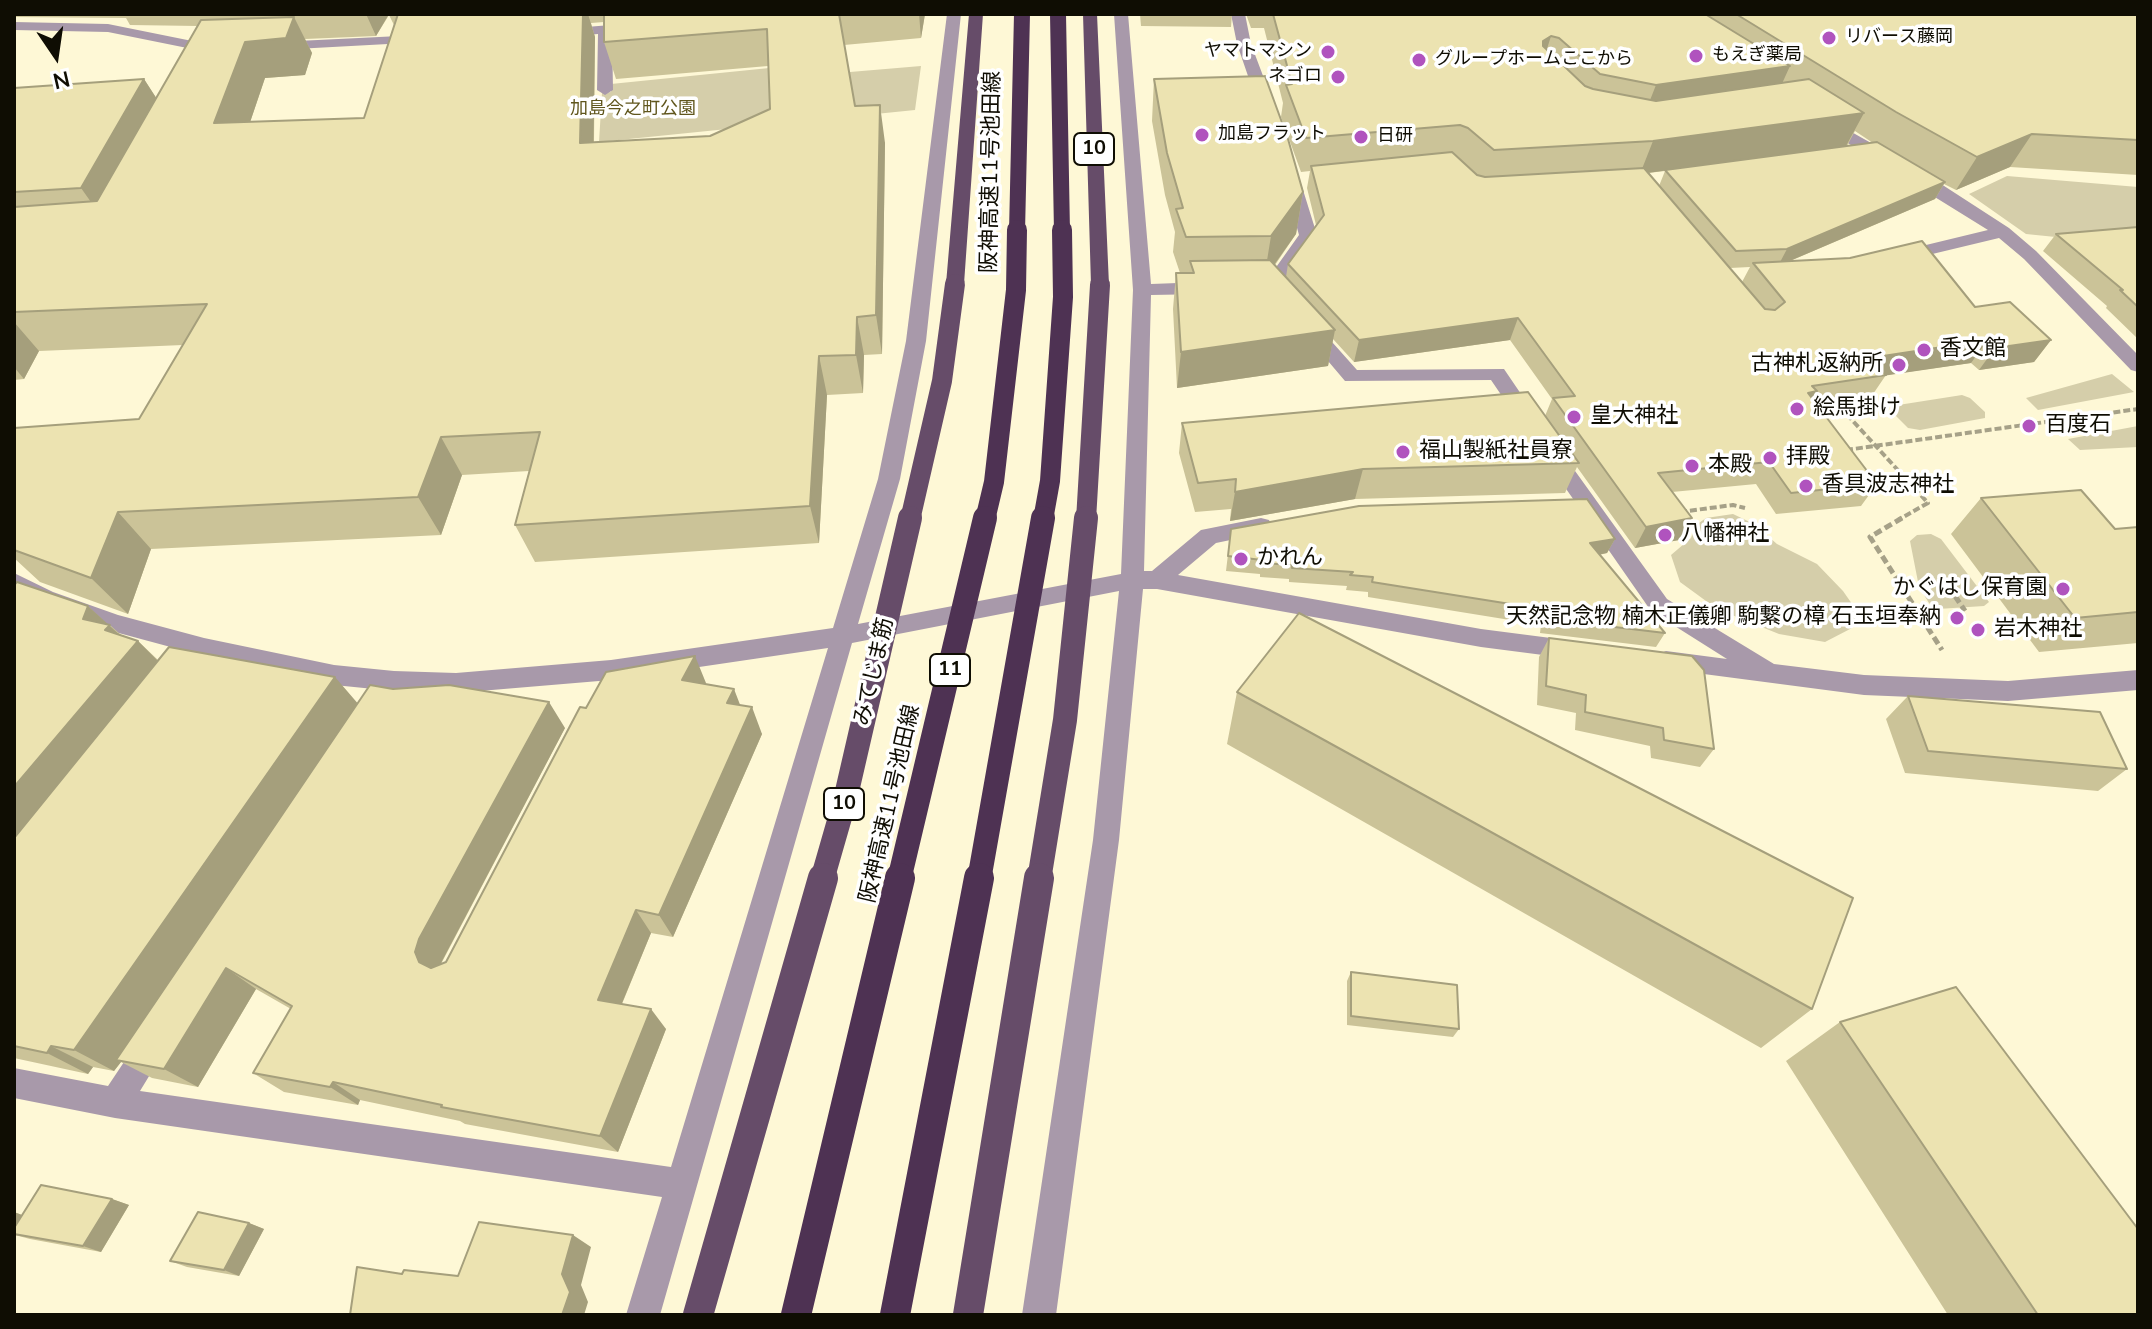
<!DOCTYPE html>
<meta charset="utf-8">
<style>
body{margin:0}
#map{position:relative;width:2152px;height:1329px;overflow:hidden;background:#fef8d6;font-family:"Nunito Sans",sans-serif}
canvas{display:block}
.frame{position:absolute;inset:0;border:16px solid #0f0d03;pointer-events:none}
.north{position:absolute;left:16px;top:16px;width:80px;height:80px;-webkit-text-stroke:6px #fff;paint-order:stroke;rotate:167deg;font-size:22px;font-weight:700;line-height:32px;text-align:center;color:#0f0d03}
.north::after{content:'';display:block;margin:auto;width:28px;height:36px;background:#0f0d03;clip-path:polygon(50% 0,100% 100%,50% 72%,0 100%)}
</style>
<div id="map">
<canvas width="2152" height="1329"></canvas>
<div class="frame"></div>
<div class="north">N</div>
</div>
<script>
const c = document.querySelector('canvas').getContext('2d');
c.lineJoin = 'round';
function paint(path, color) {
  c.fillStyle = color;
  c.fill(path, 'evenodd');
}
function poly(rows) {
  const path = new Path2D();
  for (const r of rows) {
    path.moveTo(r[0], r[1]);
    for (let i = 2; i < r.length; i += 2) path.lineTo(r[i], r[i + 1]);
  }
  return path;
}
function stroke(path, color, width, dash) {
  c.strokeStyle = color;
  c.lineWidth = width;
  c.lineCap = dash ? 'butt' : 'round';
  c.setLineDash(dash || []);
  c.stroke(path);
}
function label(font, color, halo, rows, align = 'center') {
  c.font = font + ' "Nunito Sans","Noto Sans JP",sans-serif';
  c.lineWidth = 7;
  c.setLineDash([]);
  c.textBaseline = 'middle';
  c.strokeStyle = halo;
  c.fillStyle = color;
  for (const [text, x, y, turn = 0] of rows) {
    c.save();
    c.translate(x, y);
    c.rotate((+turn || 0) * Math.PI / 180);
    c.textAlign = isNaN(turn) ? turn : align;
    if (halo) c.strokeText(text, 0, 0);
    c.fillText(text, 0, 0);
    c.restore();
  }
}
const green = poly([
 [789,66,850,84,850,72,921,66,915,110,599,142,602,93,611,92,611,84],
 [2007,176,2138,187,2138,249,2105,242,2026,234,1969,194],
 [2112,374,2134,392,2038,410,2026,398],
 [1962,395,1970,398,1985,412,1985,418,1920,430,1908,428,1892,412,1892,406],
 [2138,426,2138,447,2080,450,2068,439],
 [1733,514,1754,524,1777,544,1817,564,1843,591,1857,611,1852,628,1825,642,1779,634,1717,609,1680,582,1671,555,1691,538,1696,525,1706,518],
 [1931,534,1941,539,1989,602,1984,606,1938,609,1929,603,1919,587,1910,541,1917,535]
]);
const pathFar1 = poly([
 [1862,404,1841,408,1928,503,1898,520],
 [1846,450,2138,409],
 [1680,512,1733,505,1745,508]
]);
const path = poly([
 [1902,518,1870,537,1942,650],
 [1955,596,1965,611]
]);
const minor = poly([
 [947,14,961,14,926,341,900,479,858,624,1121,574,1133,290,1114,14,1128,14,1151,284,1205,282,1214,288,1205,294,1151,295,1144,571,1152,571,1201,530,1261,518,1269,520,1272,526,1269,532,1216,543,1178,575,1481,629,1574,641,1582,643,1586,650,1582,657,1574,659,1481,647,1157,589,1143,589,1119,840,1056,1315,1022,1315,1093,840,1119,591,852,643,660,1315,626,1315,662,1197,115,1118,14,1098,14,1068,108,1086,142,1035,153,1030,164,1035,168,1045,140,1091,671,1167,828,648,611,680,456,693,394,691,334,685,204,656,115,632,37,604,14,592,14,573,53,592,118,615,204,638,334,665,394,671,456,673,611,660,833,628,878,479,906,341,947,14],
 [1231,14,1245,14,1251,44,1274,105,1272,108,1266,110,1258,105,1237,44,1231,14],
 [14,22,108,24,217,46,224,50,217,54,108,32,14,30,14,22],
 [636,23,643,27,641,30,612,33,613,90,605,95,597,90,598,34,561,37,554,33,561,29,636,23],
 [420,35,425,36,425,42,277,50,270,46,277,42,420,35],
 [1823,116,1921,171,2009,228,2036,251,2138,355,2138,372,2131,370,2024,259,1999,238,1899,262,1893,261,1890,257,1893,253,1988,230,1817,124,1815,121,1823,116],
 [1291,172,1299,177,1317,235,1281,286,1290,298,1281,304,1274,302,1262,287,1299,235,1283,177,1291,172],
 [1309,322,1316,324,1357,370,1504,369,1538,419,1528,426,1521,424,1491,380,1345,381,1300,328,1309,322],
 [1553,448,1560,450,1667,599,1774,664,1864,675,2008,681,2138,670,2138,690,2008,701,1864,695,1658,668,1654,661,1658,654,1666,651,1727,659,1651,611,1546,460,1543,455,1546,450,1553,448]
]);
const major = poly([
 [969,14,983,14,964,284,955,290,946,284,969,14],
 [1083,14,1097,14,1109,285,1100,291,1091,285,1083,14]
]);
const majorBridgeFar2 = poly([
 [910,520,942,381,955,284],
 [1086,520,1100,285]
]);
const majorBridgeFar1 = poly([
 [822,880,845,800,910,518],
 [1039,880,1065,720,1086,518]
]);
const majorBridge = poly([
 [698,1315,823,878],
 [968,1315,1039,878]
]);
const highwayBridgeFar3 = poly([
 [1058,14,1062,232],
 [1017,232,1022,14]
]);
const highwayBridgeFar2 = poly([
 [985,520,994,482,1016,290,1017,230],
 [1043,520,1050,481,1063,297,1062,230]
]);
const highwayBridgeFar1 = poly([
 [899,880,985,518],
 [979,880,1043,518]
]);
const highwayBridge = poly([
 [796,1315,900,878],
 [895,1315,979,878]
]);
const wall = poly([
 [14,14,925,14,921,38,844,45,855,106,885,143,882,354,864,355,863,393,827,395,819,543,535,562,515,525,529,471,462,475,441,535,151,549,128,614,40,582,14,558,14,428,139,419,183,345,39,351,24,379,14,380,14,88,144,79,156,98,198,26,130,25,126,18,14,17],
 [389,15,394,25,364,118,250,122,265,78,305,75,312,53,305,39,376,36],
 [604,22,604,42,616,79,768,66,770,109,710,136,594,142,595,37,591,23],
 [1140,14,1232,14,1231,27,1141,26],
 [1246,14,2138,14,2138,175,2010,167,1956,190,1944,184,1935,199,1790,261,1975,307,2051,340,2034,362,1979,370,1971,363,1886,375,1871,397,1817,405,1877,484,1861,506,1776,514,1756,484,1672,492,1692,518,1679,540,1635,548,1577,467,1565,493,1355,499,1230,521,1231,509,1195,512,1179,453,1182,423,1545,416,1552,399,1510,340,1354,362,1333,339,1328,366,1177,388,1173,309,1176,273,1180,273,1173,252,1175,232,1165,195,1152,121,1154,79,1303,192,1296,234,1275,265,1286,277,1288,264,1316,225,1307,188,1310,171,1301,172,1281,117,1283,103,1264,28,1251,28],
 [1855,131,1873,143,1847,146],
 [1665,171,1659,186,1648,173],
 [1750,267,1742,282,1730,268],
 [2138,227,2138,339,2106,308,2107,306,2043,251,2056,234],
 [1981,498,2115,529,2138,527,2138,643,2039,652,1951,534],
 [1231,529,1615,539,1607,553,1599,555,1665,633,1656,647,1540,633,1541,625,1368,597,1368,592,1346,590,1347,586,1289,582,1289,579,1260,577,1260,574,1226,571],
 [14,585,88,606,107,624,110,625,121,635,138,641,158,660,357,703,565,728,441,964,446,962,586,708,706,683,705,684,740,705,762,734,673,937,651,933,622,1004,666,1029,618,1152,465,1124,460,1121,360,1100,358,1105,284,1092,253,1073,291,1009,256,989,198,1087,152,1078,121,1062,114,1071,93,1067,88,1074,14,1058],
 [1549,638,1714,749,1700,767,1651,758,1650,746,1575,730,1576,713,1537,705,1539,657],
 [1237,692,1812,1009,1761,1048,1227,744],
 [1908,696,2127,769,2098,791,1905,773,1886,719],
 [1351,972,1459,1029,1453,1037,1347,1025,1347,981],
 [1840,1022,2138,1315,1948,1315,1786,1061],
 [112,1199,129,1205,101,1252,30,1239,15,1235,14,1237,14,1212,22,1215],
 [249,1223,264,1229,239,1276,187,1267,170,1261]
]);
const shadedWall = poly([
 [366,14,389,14,376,36],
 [583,14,588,14,595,37,593,180,580,143],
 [919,14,925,14,921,38],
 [294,17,312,53,305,75,265,78,237,161,214,123,245,42],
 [1551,36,1541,68,1543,41],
 [1790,66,1775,99,1643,118,1656,85],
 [144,79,168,116,108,226,81,188],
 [880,105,885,143,882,354,876,315],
 [1864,113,1846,146,1640,174,1653,141],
 [2032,134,2010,167,1956,190,1977,157],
 [1945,182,1935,199,1778,266,1787,249],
 [1303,192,1296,234,1264,279,1271,236],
 [857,317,864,355,863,393,856,355],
 [1518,318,1510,340,1354,362,1359,340],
 [14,322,39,351,24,379,14,367],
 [1335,330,1328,366,1177,388,1181,352],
 [1988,340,1971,363,1855,380,1870,358],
 [2051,340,2034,362,1979,370,1995,348],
 [819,356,827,395,819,543,810,506],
 [1817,391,1804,413,1808,393],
 [441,437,462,475,441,535,418,497],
 [1363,469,1355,499,1230,521,1235,492],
 [118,512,151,549,128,614,91,578],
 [1692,518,1679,540,1635,548,1646,527],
 [1615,539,1607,553,1582,558,1590,543],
 [88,606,133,647,138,641,168,671,14,861,14,787],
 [695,656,706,683,694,707,682,680],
 [335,677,360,706,116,1060,121,1062,114,1071,74,1050],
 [734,689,744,715,727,703],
 [549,702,565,728,442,961,438,973,419,962,415,952,419,939],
 [752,707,762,734,673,937,659,915],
 [636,910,651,933,615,1020,598,1000],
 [226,968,256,989,198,1087,164,1069],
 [651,1009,666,1029,618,1152,600,1136],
 [51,1046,93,1067,88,1074,47,1053],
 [333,1082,360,1100,358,1105,330,1087],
 [112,1199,129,1205,101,1252,83,1246],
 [14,1212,27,1217,14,1234],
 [249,1223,264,1229,239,1276,224,1270],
 [573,1235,591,1247,581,1285,588,1302,584,1315,562,1315,562,1274]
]);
const building = poly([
 [398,14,583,14,580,143,710,136,770,109,767,29,604,42,604,14,839,14,855,106,880,105,876,315,857,317,856,355,819,356,810,506,515,525,540,432,441,437,418,497,118,512,91,578,14,550,14,428,139,419,207,304,14,312,14,207,97,201,201,20,294,17,286,38,245,42,214,123,364,118,398,14],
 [1273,14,1705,14,1790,66,1656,85,1600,74,1559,38,1551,36,1543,41,1543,46,1585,86,1593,89,1656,101,1809,79,1864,113,1653,141,1494,150,1468,128,1460,125,1306,138,1286,85,1292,84,1273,14],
 [1736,14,2138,14,2138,140,2032,134,1977,157,1896,112,1736,14],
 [1265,76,1288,139,1303,192,1271,236,1186,237,1176,209,1183,208,1167,153,1154,79,1265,76],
 [144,79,81,188,14,192,14,88,144,79],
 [1877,142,1945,182,1787,249,1736,251,1665,170,1877,142],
 [1452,152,1477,175,1485,177,1644,168,1765,309,1775,310,1785,302,1753,263,1850,258,1922,241,1975,307,2010,302,2051,340,1995,348,1988,340,1870,358,1886,375,1812,386,1817,391,1808,393,1877,484,1791,493,1769,462,1658,473,1692,518,1646,527,1553,398,1575,396,1518,318,1359,340,1288,264,1324,215,1311,166,1452,152],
 [2138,227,2138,307,2120,290,2123,290,2056,234,2138,227],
 [1270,260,1335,330,1181,352,1176,273,1194,273,1190,261,1270,260],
 [1528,392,1579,463,1363,469,1235,492,1236,479,1198,483,1182,423,1528,392],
 [2081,490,2115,529,2138,527,2138,612,2075,618,1981,498,2081,490],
 [1587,499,1615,539,1590,543,1665,633,1547,619,1548,610,1372,582,1373,577,1350,575,1353,572,1292,568,1292,565,1262,563,1262,560,1228,556,1231,529,1359,506,1587,499],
 [17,582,88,606,83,619,110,625,105,630,138,641,14,787,14,585,17,582],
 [1299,613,1853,898,1812,1009,1237,692,1299,613],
 [1549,638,1692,656,1704,670,1714,749,1664,740,1663,728,1585,712,1586,695,1546,686,1549,638],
 [169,647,335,677,74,1050,51,1046,47,1053,14,1046,14,838,169,647],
 [695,656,682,680,734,689,727,703,752,707,659,915,636,910,598,1000,651,1009,600,1136,441,1107,442,1105,333,1082,330,1087,253,1073,292,1006,226,968,164,1069,116,1060,370,685,393,689,449,685,549,702,419,939,415,952,419,962,431,968,446,962,580,707,586,708,606,672,695,656],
 [1908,696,2100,712,2127,769,1928,751,1908,696],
 [1351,972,1457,985,1459,1029,1351,1016,1351,972],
 [1956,987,2138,1229,2138,1315,2038,1315,1840,1022,1956,987],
 [41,1185,112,1199,83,1246,14,1234,14,1228,41,1185],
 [198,1212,249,1223,224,1270,170,1261,198,1212],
 [479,1222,573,1235,562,1274,570,1292,562,1315,350,1315,357,1267,402,1274,404,1270,458,1276,479,1222]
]);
const markers = [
 [1829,38,8,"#b053be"],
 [1328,52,8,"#b053be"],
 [1696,56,8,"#b053be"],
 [1419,60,8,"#b053be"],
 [1338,77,8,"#b053be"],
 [1202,135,8,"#b053be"],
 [1361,137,8,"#b053be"],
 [1924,350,8,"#b053be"],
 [1899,365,8,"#b053be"],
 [1797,409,8,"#b053be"],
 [1574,417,8,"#b053be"],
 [2029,426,8,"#b053be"],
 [1403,452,8,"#b053be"],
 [1770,458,8,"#b053be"],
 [1692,466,8,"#b053be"],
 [1806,486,8,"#b053be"],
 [1665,535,8,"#b053be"],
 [1241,559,8,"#b053be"],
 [2063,589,8,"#b053be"],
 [1957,618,8,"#b053be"],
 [1978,630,8,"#b053be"]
];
const farPoinames = [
 ["リバース藤岡",1845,38],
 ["ヤマトマシン",1312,52,"right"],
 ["もえぎ薬局",1712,56],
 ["グループホームここから",1435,60],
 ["ネゴロ",1322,77,"right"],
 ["加島フラット",1218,135],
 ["日研",1377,137]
];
const farParknames = [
 ["加島今之町公園",633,110]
];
const shields = [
 [1094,149,40],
 [950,670,40],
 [844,804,40]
];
const shieldNames = [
 ["10",1094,149],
 ["11",950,670],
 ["10",844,804]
];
const streetNames = [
 ["阪神高速11号池田線",992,172,-89],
 ["みてじま筋",875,672,-77],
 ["阪神高速11号池田線",891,804,-77]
];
const poiNames = [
 ["香文館",1940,350],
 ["古神札返納所",1883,365,"right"],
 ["絵馬掛け",1813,409],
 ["皇大神社",1590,417],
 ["百度石",2045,426],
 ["福山製紙社員寮",1419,452],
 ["拝殿",1786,458],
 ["本殿",1708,466],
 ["香具波志神社",1822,486],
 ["八幡神社",1681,535],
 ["かれん",1257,559],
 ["かぐはし保育園",2047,589,"right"],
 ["天然記念物 楠木正儀卿 駒繋の樟 石玉垣奉納",1941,618,"right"],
 ["岩木神社",1994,630]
];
paint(green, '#d5ceaa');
stroke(pathFar1, '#a6a188', 4, [7, 3]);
stroke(path, '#a6a188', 5, [8, 4]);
paint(minor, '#a899aa');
paint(major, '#664c69');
stroke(majorBridgeFar2, '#664c69', 20);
stroke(majorBridgeFar1, '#664c69', 24);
stroke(majorBridge, '#664c69', 30);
stroke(highwayBridgeFar3, '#4e3253', 16);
stroke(highwayBridgeFar2, '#4e3253', 20);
stroke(highwayBridgeFar1, '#4e3253', 24);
stroke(highwayBridge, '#4e3253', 30);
paint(wall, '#cbc398');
paint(shadedWall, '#a59f7c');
paint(building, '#ece3b1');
stroke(building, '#a59f7c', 2);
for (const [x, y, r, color] of markers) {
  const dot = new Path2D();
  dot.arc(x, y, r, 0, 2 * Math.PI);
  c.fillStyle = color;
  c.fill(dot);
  stroke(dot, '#fff', 3);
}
label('18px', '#0f0d03', '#fff', farPoinames, 'left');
label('18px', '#60561d', '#fff', farParknames);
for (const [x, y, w] of shields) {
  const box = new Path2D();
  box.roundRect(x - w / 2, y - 16, w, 32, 6);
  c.fillStyle = '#fff';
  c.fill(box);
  stroke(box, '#0f0d03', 2);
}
label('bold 20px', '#0f0d03', null, shieldNames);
label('22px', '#0f0d03', '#fff', streetNames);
label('22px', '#0f0d03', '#fff', poiNames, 'left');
</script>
